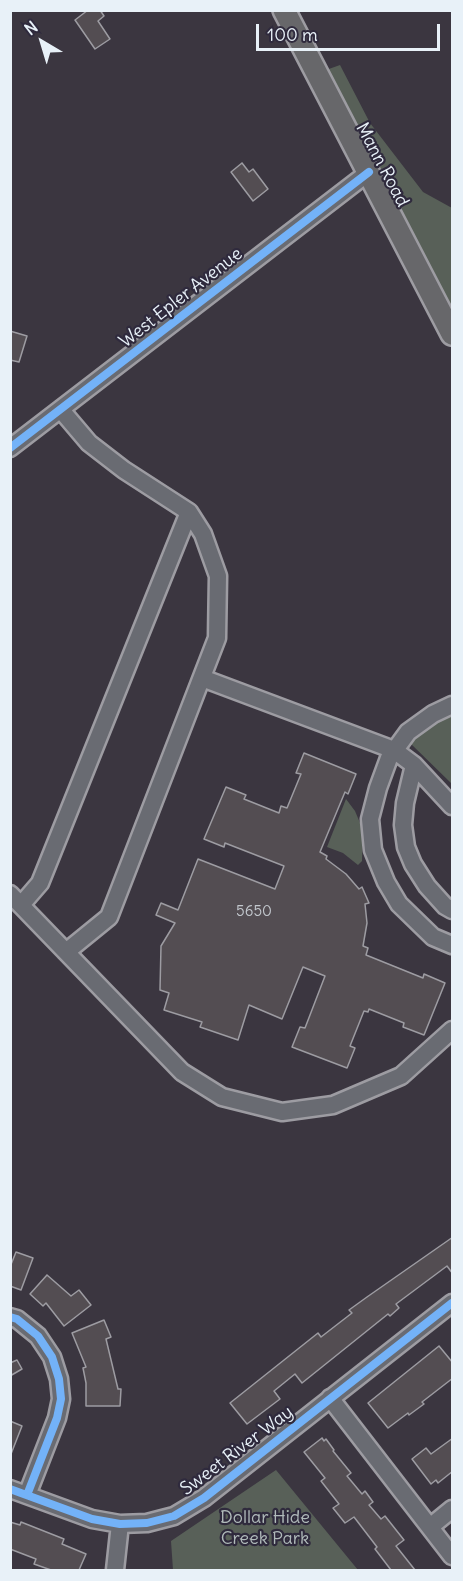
<!DOCTYPE html>
<style>
body{margin:0}
#map{position:relative;width:463px;height:1581px;overflow:hidden;background:#3b3640;font-family:Delius,sans-serif}
canvas{display:block}
.frame{position:absolute;inset:0;border:12px solid #e8f1f8;pointer-events:none}
.north{position:absolute;left:12px;top:12px;width:60px;height:60px;-webkit-text-stroke:4px #2f2a3d;paint-order:stroke;rotate:322deg;font-size:16px;font-weight:700;line-height:24px;text-align:center;color:#e8f1f8}
.north::after{content:'';display:block;margin:auto;width:21px;height:27px;background:#e8f1f8;clip-path:polygon(50% 0,100% 100%,50% 72%,0 100%)}
.scale{position:absolute;left:256px;top:24px;width:184px;height:27px;box-sizing:border-box;border:3px solid #e8f1f8;border-top:0;padding-left:8px;font-size:18px;line-height:21px;white-space:nowrap;color:#e8f1f8;-webkit-text-stroke:4px #2f2a3d;paint-order:stroke}
</style>
<div id="map">
<canvas width="463" height="1581"></canvas>
<div class="frame"></div>
<div class="north">N</div>
<div class="scale">100 m</div>
</div>
<script>
const c = document.querySelector('canvas').getContext('2d');
c.lineJoin = 'round';
function paint(path, color) {
  c.fillStyle = color;
  c.fill(path, 'evenodd');
}
function poly(rows) {
  const path = new Path2D();
  for (const r of rows) {
    path.moveTo(r[0], r[1]);
    for (let i = 2; i < r.length; i += 2) path.lineTo(r[i], r[i + 1]);
  }
  return path;
}
function stroke(path, color, width, dash) {
  c.strokeStyle = color;
  c.lineWidth = width;
  c.lineCap = dash ? 'butt' : 'round';
  c.setLineDash(dash || []);
  c.stroke(path);
}
function label(font, color, halo, rows, align = 'center') {
  c.font = font + ' Delius,sans-serif';
  c.lineWidth = 4.5;
  c.setLineDash([]);
  c.textBaseline = 'middle';
  c.strokeStyle = halo;
  c.fillStyle = color;
  for (const [text, x, y, turn = 0] of rows) {
    c.save();
    c.translate(x, y);
    c.rotate((+turn || 0) * Math.PI / 180);
    c.textAlign = isNaN(turn) ? turn : align;
    if (halo) c.strokeText(text, 0, 0);
    c.fillText(text, 0, 0);
    c.restore();
  }
}
const green = poly([
 [340,65,370,123,423,192,452,208,452,316,326,70],
 [452,715,452,784,410,743,428,726],
 [346,799,355,811,363,830,362,861,358,865,343,853,327,847],
 [276,1470,358,1570,173,1570,171,1541]
]);
const building = poly([
 [88,10,100,10,104,16,98,21,110,39,95,49,75,20,88,10],
 [242,163,249,172,253,169,268,189,253,201,231,172,242,163],
 [10,331,27,336,19,362,10,360,10,331],
 [304,753,356,774,348,794,345,792,320,852,327,856,326,859,346,874,359,889,362,887,369,903,365,904,367,923,363,946,368,948,366,955,423,978,424,974,445,983,424,1035,403,1027,404,1023,369,1009,368,1012,364,1011,350,1046,355,1048,347,1068,292,1047,300,1027,305,1028,325,976,303,967,282,1019,249,1005,238,1040,200,1027,202,1022,164,1010,169,993,160,990,161,946,175,923,156,915,161,903,178,910,198,859,275,889,284,866,225,843,224,847,204,839,226,787,246,795,244,799,279,813,281,806,287,808,301,774,296,773,304,753],
 [453,1237,453,1274,447,1266,396,1304,399,1308,390,1316,388,1314,302,1383,295,1374,274,1391,280,1399,247,1424,230,1403,318,1333,321,1337,352,1313,349,1310,367,1297,453,1237],
 [16,1252,33,1258,21,1290,10,1286,10,1267,16,1252],
 [47,1275,71,1296,79,1290,91,1305,64,1326,46,1303,43,1306,30,1294,47,1275],
 [104,1320,111,1337,106,1339,118,1389,121,1389,120,1406,86,1406,86,1383,83,1368,86,1367,72,1333,104,1320],
 [439,1346,453,1363,453,1378,422,1402,424,1404,409,1415,408,1413,388,1428,368,1403,439,1346],
 [17,1360,22,1369,10,1376,10,1363,17,1360],
 [10,1421,22,1426,11,1454,10,1454,10,1421],
 [322,1438,324,1441,326,1439,334,1450,333,1451,351,1473,347,1476,362,1494,365,1491,373,1502,369,1505,381,1519,385,1516,404,1540,396,1546,415,1570,391,1570,375,1549,377,1547,354,1517,345,1523,333,1508,339,1504,321,1481,325,1478,304,1452,322,1438],
 [453,1438,453,1471,438,1483,436,1480,431,1484,412,1459,426,1448,431,1454,453,1438],
 [10,1522,20,1525,21,1522,64,1539,62,1544,86,1554,79,1570,51,1570,34,1564,36,1559,10,1549,10,1522]
]);
const minor = poly([
 [61,410,89,443,124,470,189,512,203,534,218,576,217,638,109,917,66,952],
 [10,448,369,172],
 [202,678,394,750,414,765,452,806],
 [452,705,433,714,408,732,389,758,378,788,370,819,373,850,386,882,399,904,433,937,452,945],
 [414,765,405,803,403,825,406,847,413,864,427,886,445,906,452,910],
 [10,894,182,1072,222,1097,282,1112,333,1105,401,1076,452,1030],
 [21,905,40,883,189,512],
 [10,1317,17,1319,38,1336,52,1357,59,1379,61,1399,57,1418,27,1495],
 [330,1398,452,1556],
 [10,1489,92,1519,120,1524,147,1523,174,1516,204,1498,452,1303],
 [430,1527,452,1509],
 [115,1570,120,1524]
]);
const major = poly([
 [284,10,452,334]
]);
const cycleway = poly([
 [10,448,369,172],
 [10,1317,17,1319,38,1336,52,1357,59,1379,61,1399,57,1418,27,1495],
 [10,1489,92,1519,120,1524,147,1523,174,1516,204,1498,452,1303]
]);
const numberNames = [
 ["5650",254,912]
];
const streetNames = [
 ["Mann Road",382,165,62],
 ["West Epler Avenue",181,298,-38],
 ["Sweet River Way",237,1451,-37]
];
const parkNames = [
 ["Dollar Hide",265,1518],
 ["Creek Park",265,1539]
];
paint(green, '#586058');
paint(building, '#534d52');
stroke(building, '#9d9ca2', 1.5);
stroke(minor, '#9d9ca2', 21);
stroke(major, '#9d9ca2', 26);
stroke(minor, '#696b72', 16);
stroke(major, '#67676a', 21);
stroke(cycleway, '#73b2f8', 8);
label('15px', '#c3c8ce', null, numberNames);
label('18px', '#e8f1f8', '#2f2a3d', streetNames);
label('18px', '#b0baba', '#2f2a3d', parkNames);
</script>
